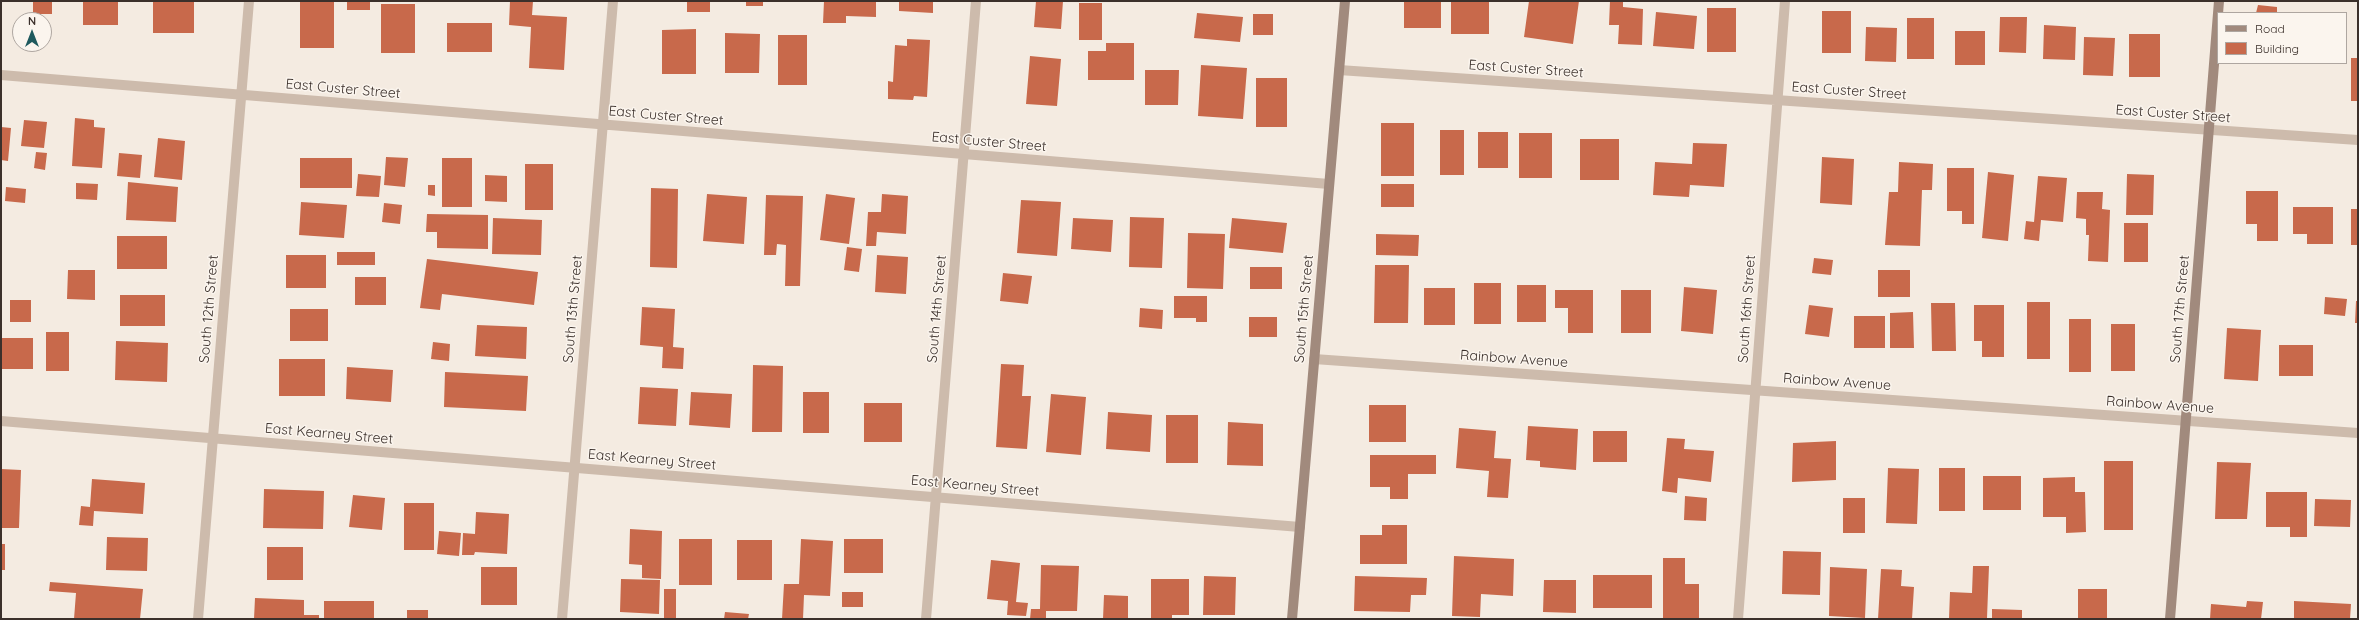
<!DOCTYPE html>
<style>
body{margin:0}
#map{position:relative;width:2359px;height:620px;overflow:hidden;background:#f4ebe1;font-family:Quicksand,sans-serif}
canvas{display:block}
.frame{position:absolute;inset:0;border:2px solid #3b302b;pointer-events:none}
.legend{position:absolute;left:2217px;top:12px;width:130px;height:52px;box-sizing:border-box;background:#fbf5ee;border:1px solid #aea6a0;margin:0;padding:5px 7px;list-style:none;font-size:12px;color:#3b302b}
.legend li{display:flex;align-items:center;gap:8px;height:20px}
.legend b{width:20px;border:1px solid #aea6a0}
.north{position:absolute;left:12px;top:12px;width:40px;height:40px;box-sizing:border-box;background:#fbf5ee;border:1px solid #aea6a0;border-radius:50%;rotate:0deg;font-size:11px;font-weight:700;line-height:16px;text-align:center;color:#3b302b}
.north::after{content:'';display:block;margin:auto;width:14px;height:18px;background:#1f5a5e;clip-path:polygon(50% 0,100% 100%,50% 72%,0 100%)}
</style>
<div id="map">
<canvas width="2359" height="620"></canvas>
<div class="frame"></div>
<ul class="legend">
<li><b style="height:5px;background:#a18a7d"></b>Road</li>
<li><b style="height:11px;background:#c8694b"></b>Building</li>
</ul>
<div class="north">N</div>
</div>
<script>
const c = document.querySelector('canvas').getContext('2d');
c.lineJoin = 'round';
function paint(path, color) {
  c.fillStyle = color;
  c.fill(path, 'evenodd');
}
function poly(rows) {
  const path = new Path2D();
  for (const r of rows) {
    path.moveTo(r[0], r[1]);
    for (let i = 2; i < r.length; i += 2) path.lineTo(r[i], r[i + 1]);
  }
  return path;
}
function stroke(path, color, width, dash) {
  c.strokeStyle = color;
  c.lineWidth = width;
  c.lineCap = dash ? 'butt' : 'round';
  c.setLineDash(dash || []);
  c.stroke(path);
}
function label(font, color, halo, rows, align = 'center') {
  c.font = font + ' Quicksand,sans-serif';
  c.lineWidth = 3;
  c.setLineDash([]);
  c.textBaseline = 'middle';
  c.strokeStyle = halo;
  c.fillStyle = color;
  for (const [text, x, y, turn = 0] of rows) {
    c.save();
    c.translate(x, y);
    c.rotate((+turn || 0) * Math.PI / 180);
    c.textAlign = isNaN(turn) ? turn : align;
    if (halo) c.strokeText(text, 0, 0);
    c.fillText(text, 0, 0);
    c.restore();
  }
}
const building = poly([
 [33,1,52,1,52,14,33,14],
 [83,1,118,1,118,25,83,25],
 [153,1,194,1,194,33,153,33],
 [300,1,334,1,334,48,300,48],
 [347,1,370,1,370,10,347,10],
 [510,1,533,1,532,15,567,17,564,70,529,68,531,27,509,25],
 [687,1,710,1,710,12,687,12],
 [746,1,763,1,763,6,746,6],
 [824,1,876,1,876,17,846,16,846,23,823,23],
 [899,1,933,1,933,13,899,11],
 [1036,1,1063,1,1061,29,1034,27],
 [1404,1,1441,1,1441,28,1404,28],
 [1451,1,1489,1,1489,34,1451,34],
 [1529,1,1579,1,1573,44,1524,37],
 [1610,1,1623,1,1623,7,1643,9,1642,45,1618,44,1619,25,1609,25],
 [1079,3,1102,3,1102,40,1079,40],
 [381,4,415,4,415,53,381,53],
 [2258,5,2277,7,2277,13,2256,13],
 [1707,8,1736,8,1736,52,1707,52],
 [1822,11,1851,11,1851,53,1822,53],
 [1656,12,1697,16,1694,49,1653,46],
 [1197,13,1243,17,1240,42,1194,38],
 [1253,14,1273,14,1273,35,1253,35],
 [2000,17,2027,17,2026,53,1999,52],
 [1907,18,1934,18,1934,59,1907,59],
 [447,23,492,23,492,52,447,52],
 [2044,25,2076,27,2075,60,2043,59],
 [1866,27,1897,28,1896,62,1865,61],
 [696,29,696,74,662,74,662,30],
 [1955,31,1985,31,1985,65,1955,65],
 [725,33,760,34,759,73,725,73],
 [2129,34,2160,34,2160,77,2129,77],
 [778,35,807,35,807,85,778,85],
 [2084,37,2115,38,2113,76,2083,75],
 [907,39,930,40,927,97,914,96,913,100,888,99,888,81,893,82,895,45,907,46],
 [1106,43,1134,43,1134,80,1088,80,1088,51,1106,51],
 [1030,56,1061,59,1057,106,1026,104],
 [2351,58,2358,58,2358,101,2351,101],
 [1201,65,1247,68,1243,119,1198,116],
 [1145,70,1179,70,1178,105,1145,105],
 [1256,78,1287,78,1287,127,1256,127],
 [75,118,94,120,94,127,105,128,102,168,72,166],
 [24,120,47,122,44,148,21,146],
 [1381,123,1414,123,1414,176,1381,176],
 [1,127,11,128,8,161,1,160],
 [1440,130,1464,130,1464,175,1440,175],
 [1478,132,1508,132,1508,168,1478,168],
 [1519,133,1552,133,1552,178,1519,178],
 [158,138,185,141,182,180,154,177],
 [1580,139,1619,139,1619,180,1580,180],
 [1693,143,1727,144,1724,187,1690,185,1689,197,1653,195,1655,162,1692,164],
 [36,152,47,153,45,170,34,168],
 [119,153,142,155,140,178,117,176],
 [386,157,408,158,405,187,384,185],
 [1822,157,1854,159,1852,205,1820,203],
 [300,158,352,158,352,188,300,188],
 [442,158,472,158,472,207,442,207],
 [1899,162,1933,164,1932,190,1922,190,1920,246,1885,245,1889,192,1898,192],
 [525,164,553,164,553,210,525,210],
 [1947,168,1974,168,1974,224,1962,224,1962,211,1947,211],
 [1988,172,2014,175,2008,241,1982,238],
 [358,174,381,176,379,197,356,196],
 [2127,174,2154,175,2153,215,2126,215],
 [485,175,507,176,507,202,485,201],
 [2038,176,2067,178,2063,222,2041,220,2039,241,2024,239,2026,221,2034,222],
 [128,182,178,187,176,222,126,220],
 [76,183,98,184,97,200,76,199],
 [1381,184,1414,184,1414,207,1381,207],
 [428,185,435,185,435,196,428,195],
 [6,187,26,189,25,203,5,201],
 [651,188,678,189,677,268,650,267],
 [2246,191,2278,191,2278,241,2257,241,2257,224,2246,224],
 [2077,192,2103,192,2102,209,2110,210,2108,262,2088,261,2089,235,2086,235,2086,219,2076,218],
 [707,194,747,197,744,244,703,241],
 [826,194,855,198,849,244,820,240],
 [882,194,908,196,906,234,877,232,876,246,866,246,868,212,881,212],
 [766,195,803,196,800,286,785,286,786,245,777,244,776,255,764,255],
 [1021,200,1061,202,1057,256,1017,253],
 [301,202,347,205,344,238,299,235],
 [384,203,402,205,400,224,382,222],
 [2293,207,2333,207,2333,244,2307,244,2307,234,2293,234],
 [2351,209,2358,209,2358,245,2351,245],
 [427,214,488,215,488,249,437,248,437,232,426,232],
 [1130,217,1164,218,1162,268,1129,267],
 [493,218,542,220,541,255,492,254],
 [1073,218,1113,220,1111,252,1071,249],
 [1232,218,1287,223,1283,253,1229,248],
 [2124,223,2148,223,2148,262,2124,262],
 [1188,233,1225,234,1223,289,1187,288],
 [1376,234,1419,235,1418,256,1376,255],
 [117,236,167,236,167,269,117,269],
 [847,247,862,249,859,272,844,270],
 [337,252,375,252,375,265,337,265],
 [286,255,326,255,326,288,286,288],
 [877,255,908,257,906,294,875,292],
 [1814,258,1833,260,1831,275,1812,273],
 [427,259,538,272,534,305,442,294,440,310,420,308],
 [1375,265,1409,265,1408,323,1374,323],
 [1250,267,1282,267,1282,289,1250,289],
 [68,270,95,270,95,300,67,299],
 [1878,270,1910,270,1910,297,1878,297],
 [1003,273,1032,276,1028,304,1000,301],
 [355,277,386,277,386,305,355,305],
 [1474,283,1501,283,1501,324,1474,324],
 [1517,285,1546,285,1546,322,1517,322],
 [1684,287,1717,290,1713,334,1681,331],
 [1424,288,1455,288,1455,325,1424,325],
 [1555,290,1593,290,1593,333,1568,333,1568,308,1555,308],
 [1621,290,1651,290,1651,333,1621,333],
 [120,295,165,295,165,326,120,326],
 [1174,296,1207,296,1207,322,1196,322,1196,318,1174,318],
 [2325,297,2347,299,2345,316,2324,314],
 [10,300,31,300,31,322,10,322],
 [2356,301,2358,301,2358,323,2355,323],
 [2027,302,2050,302,2050,359,2027,359],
 [1931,303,1955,303,1956,351,1932,351],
 [1809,305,1833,308,1829,337,1805,334],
 [1974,305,2004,305,2004,357,1982,357,1982,341,1974,341],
 [642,307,675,309,673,347,684,348,683,369,662,368,663,347,640,345],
 [1140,308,1163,310,1162,329,1139,327],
 [290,309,328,309,328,341,290,341],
 [1913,312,1914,348,1890,348,1890,313],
 [1854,316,1885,316,1885,348,1854,348],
 [1249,317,1277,317,1277,337,1249,337],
 [2069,319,2091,319,2091,372,2069,372],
 [2111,324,2135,324,2135,371,2111,371],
 [477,325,527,327,526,359,475,356],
 [2227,328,2261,330,2258,381,2224,379],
 [46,332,69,332,69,371,46,371],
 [1,338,33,338,33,369,1,369],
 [116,341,168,343,167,382,115,380],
 [433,342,450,344,449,361,431,359],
 [2279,345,2313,345,2313,376,2279,376],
 [279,359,325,359,325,396,279,396],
 [1001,364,1024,365,1022,396,1031,396,1027,449,996,447],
 [753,365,783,366,782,432,752,432],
 [347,367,393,370,391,402,346,399],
 [445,372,528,376,526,411,444,407],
 [640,387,678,389,676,426,638,424],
 [691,392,732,394,730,428,689,425],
 [803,392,829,392,829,433,803,433],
 [1051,394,1086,397,1081,455,1046,452],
 [864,403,902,403,902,442,864,442],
 [1369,405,1406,405,1406,442,1369,442],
 [1108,412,1152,415,1150,452,1106,449],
 [1166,415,1198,415,1198,463,1166,463],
 [1228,422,1263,424,1263,466,1227,465],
 [1528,426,1578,429,1576,470,1540,467,1540,461,1526,460],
 [1459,428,1496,431,1494,458,1511,459,1508,498,1487,497,1489,471,1456,468],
 [1593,431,1627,431,1627,462,1593,462],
 [1667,438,1685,439,1684,449,1714,451,1711,482,1678,478,1677,493,1662,491],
 [1836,441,1836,480,1792,482,1793,443],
 [1370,455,1436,455,1436,474,1408,474,1408,499,1390,499,1390,487,1370,487],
 [2104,461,2133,461,2133,530,2104,530],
 [2217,462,2251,463,2247,519,2215,519],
 [1888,468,1919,469,1917,524,1886,523],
 [1939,468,1965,468,1965,511,1939,511],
 [1,469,21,470,19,528,1,528],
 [1983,476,2021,476,2021,510,1983,510],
 [2075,477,2075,492,2085,492,2086,532,2066,533,2066,517,2043,517,2043,478],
 [92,479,145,483,143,514,94,511,93,526,79,525,81,506,90,507],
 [264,489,324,491,323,529,263,528],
 [2266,492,2307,492,2307,537,2290,537,2290,527,2266,527],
 [353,495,385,498,382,530,349,527],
 [1685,496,1707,498,1706,521,1684,520],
 [1843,498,1865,498,1865,533,1843,533],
 [2315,499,2351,500,2350,527,2314,526],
 [404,503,434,503,434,550,404,550],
 [476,512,509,514,507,554,475,552,474,555,462,555,463,533,475,534],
 [1382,525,1407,525,1407,564,1360,564,1360,535,1382,535],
 [630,529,662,531,661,579,642,578,642,565,629,564],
 [439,531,461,533,459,556,437,554],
 [107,537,148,538,147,571,106,570],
 [679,539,712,539,712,585,679,585],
 [801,539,833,541,830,596,804,595,803,619,782,619,784,584,799,584],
 [844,539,883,539,883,573,844,573],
 [737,540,772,540,772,580,737,580],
 [1,544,5,544,5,570,1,570],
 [267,547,303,547,303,580,267,580],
 [1783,551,1821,552,1820,595,1782,594],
 [1454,556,1514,559,1513,596,1481,594,1480,617,1452,616],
 [1663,558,1685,558,1685,584,1699,584,1699,619,1663,619],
 [991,560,1020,563,1016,602,1028,603,1026,616,1007,615,1008,601,987,599],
 [1041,565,1079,566,1077,611,1046,611,1046,619,1030,619,1031,609,1040,609],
 [1973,566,1989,566,1987,618,1949,619,1950,592,1972,593],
 [481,567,517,567,517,605,481,605],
 [1830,567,1867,569,1865,618,1829,616],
 [1881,569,1902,570,1901,586,1914,587,1912,619,1878,619],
 [1593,575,1652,575,1652,608,1593,608],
 [1204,576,1236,577,1235,615,1203,615],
 [1355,576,1427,578,1426,595,1411,595,1410,612,1354,611],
 [621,579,660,580,659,614,620,612],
 [1151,579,1189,579,1189,615,1172,615,1172,619,1151,619],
 [1544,580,1576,580,1576,613,1543,612],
 [50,582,143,589,140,619,74,619,76,593,49,591],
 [664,589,676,589,676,619,664,619],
 [2078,589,2107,589,2107,619,2078,619],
 [842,592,863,592,863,607,842,607],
 [1104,595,1128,596,1128,619,1103,619],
 [255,598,304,600,304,615,319,615,319,619,254,619],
 [324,601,374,601,374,619,324,619],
 [2247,601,2263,602,2261,619,2210,619,2211,604,2246,607],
 [2294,601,2351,604,2350,619,2294,619],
 [1992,609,2022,610,2022,619,1992,619],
 [407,610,428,610,428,619,407,619],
 [725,612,749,614,748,619,724,619]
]);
const street = poly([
 [1339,70,2358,140],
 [1,75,1329,184],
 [1314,359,2358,433],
 [1,421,1300,527],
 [198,619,249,1],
 [562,619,613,1],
 [926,619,976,1],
 [1738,619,1785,1]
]);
const secondary = poly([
 [1292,619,1345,1],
 [2170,619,2219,1]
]);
const streetNames = [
 ["East Custer Street",1526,69,4],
 ["East Custer Street",343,89,5],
 ["East Custer Street",1849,91,4],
 ["East Custer Street",2173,114,4],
 ["East Custer Street",666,116,5],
 ["East Custer Street",989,142,5],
 ["South 12th Street",209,309,-85],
 ["South 13th Street",573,309,-85],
 ["South 14th Street",937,309,-85],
 ["South 15th Street",1304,309,-85],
 ["South 16th Street",1747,309,-86],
 ["South 17th Street",2180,309,-85],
 ["Rainbow Avenue",1514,359,4],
 ["Rainbow Avenue",1837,382,4],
 ["Rainbow Avenue",2160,405,4],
 ["East Kearney Street",329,434,5],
 ["East Kearney Street",652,460,5],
 ["East Kearney Street",975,486,5]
];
paint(building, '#c8694b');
stroke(street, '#cdbbac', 10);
stroke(secondary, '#a18a7d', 10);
label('14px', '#3b302b', '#fbf5ee', streetNames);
</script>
